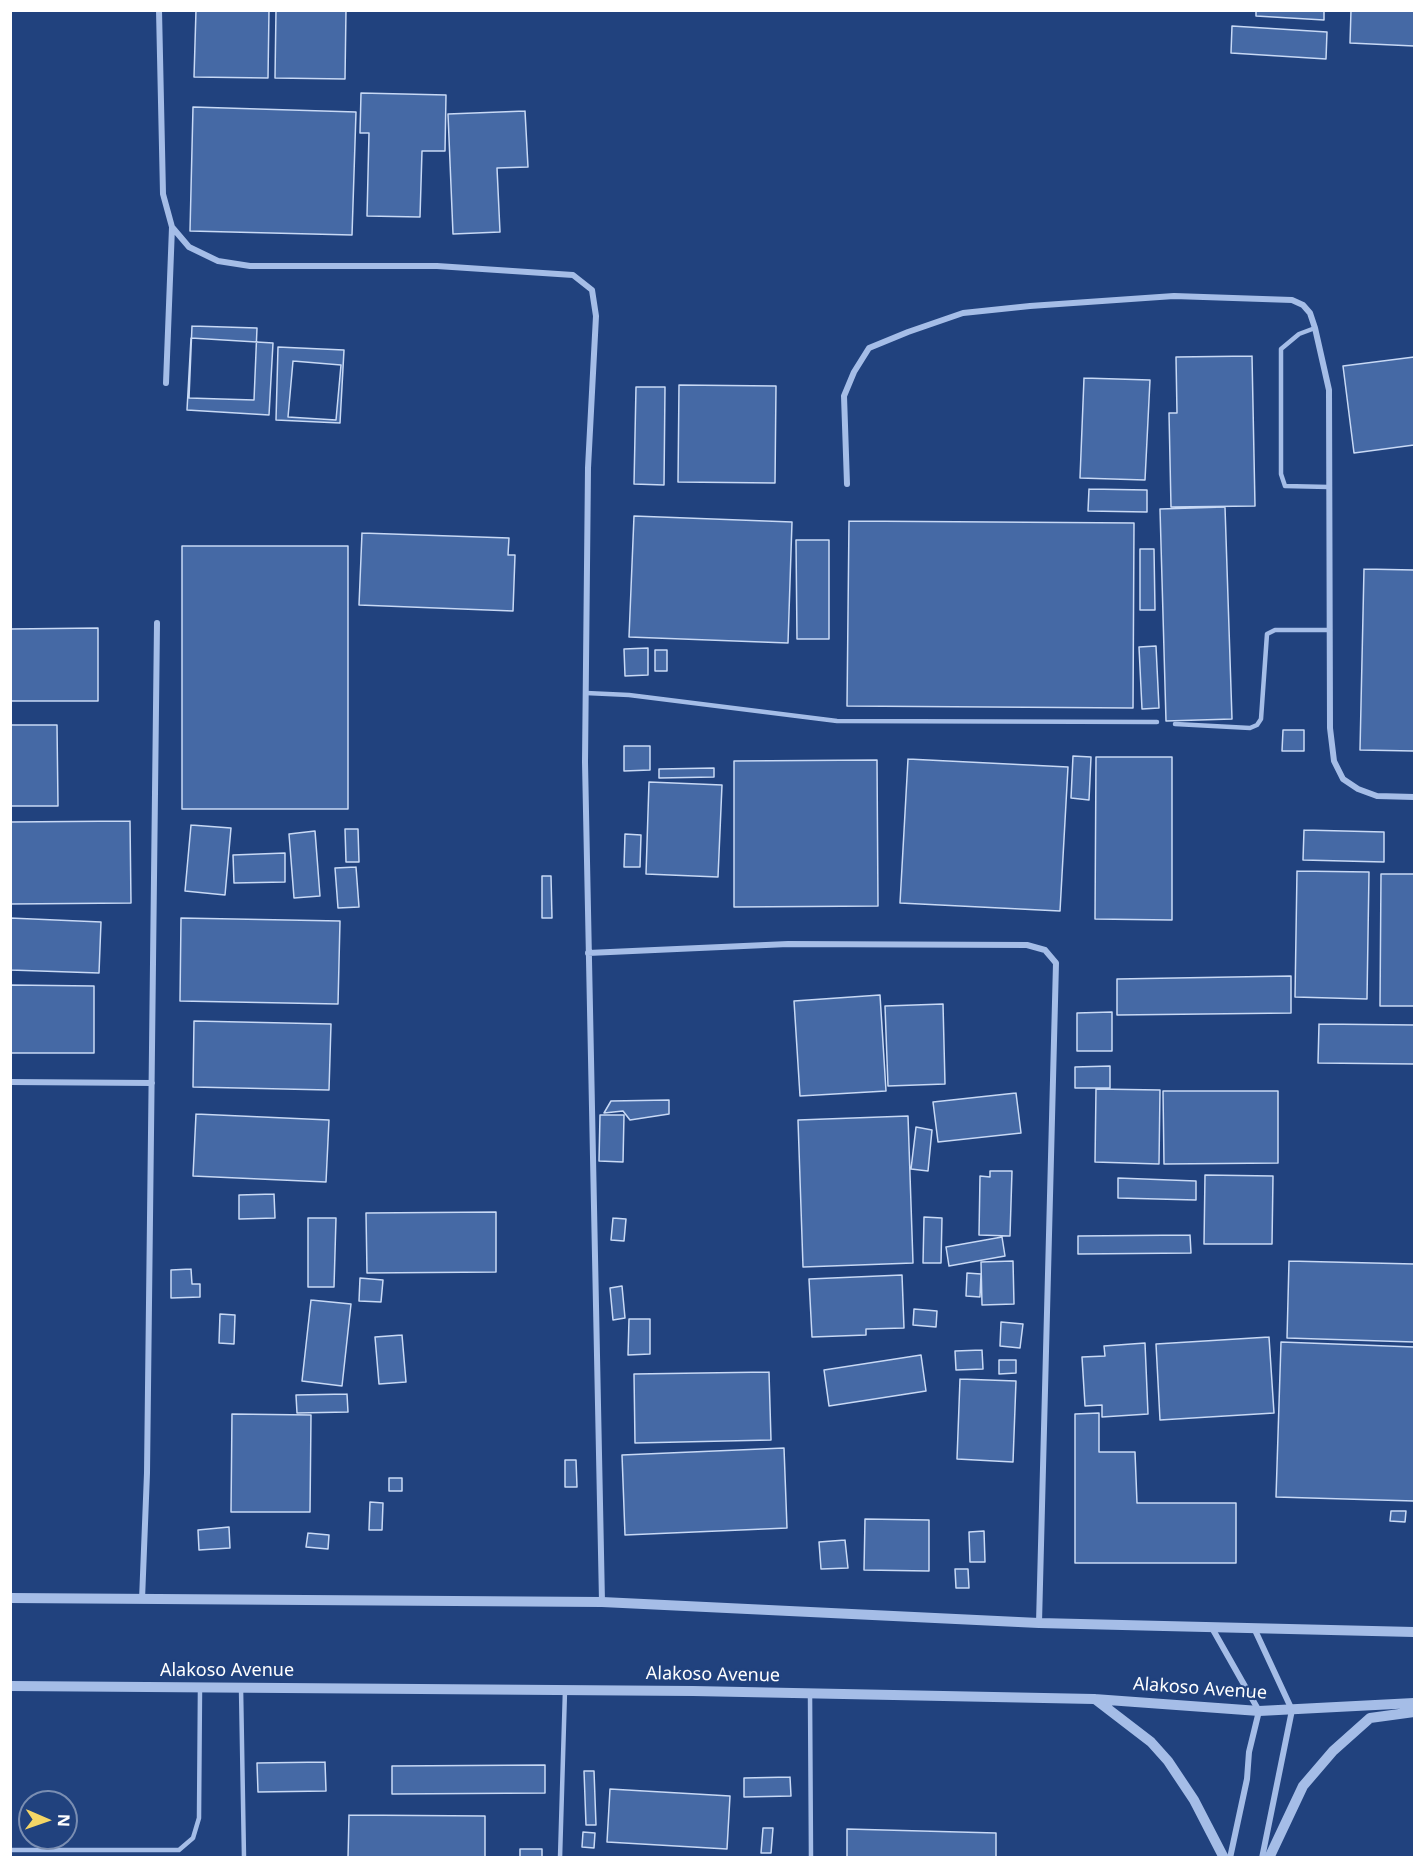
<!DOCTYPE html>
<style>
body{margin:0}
#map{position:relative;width:1425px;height:1868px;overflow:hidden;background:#21427e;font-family:"Noto Sans",sans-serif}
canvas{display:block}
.frame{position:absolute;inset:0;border:12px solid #fff;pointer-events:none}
.north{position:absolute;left:18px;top:1790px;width:60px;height:60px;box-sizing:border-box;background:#21427e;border:2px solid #7a8eb2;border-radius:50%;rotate:92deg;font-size:16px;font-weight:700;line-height:24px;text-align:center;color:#fff}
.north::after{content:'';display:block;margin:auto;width:21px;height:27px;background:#f4d666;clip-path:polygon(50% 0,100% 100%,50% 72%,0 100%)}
</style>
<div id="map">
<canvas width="1425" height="1868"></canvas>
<div class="frame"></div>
<div class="north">N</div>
</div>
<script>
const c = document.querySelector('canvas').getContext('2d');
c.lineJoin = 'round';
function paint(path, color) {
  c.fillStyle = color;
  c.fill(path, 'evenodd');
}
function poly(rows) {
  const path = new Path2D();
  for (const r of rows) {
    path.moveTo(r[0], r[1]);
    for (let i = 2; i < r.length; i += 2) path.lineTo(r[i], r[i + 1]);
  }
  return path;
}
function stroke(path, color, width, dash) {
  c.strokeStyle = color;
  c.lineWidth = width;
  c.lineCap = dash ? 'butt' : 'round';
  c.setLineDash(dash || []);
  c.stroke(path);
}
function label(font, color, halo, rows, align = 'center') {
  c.font = font + ' "Noto Sans",sans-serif';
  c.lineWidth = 4.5;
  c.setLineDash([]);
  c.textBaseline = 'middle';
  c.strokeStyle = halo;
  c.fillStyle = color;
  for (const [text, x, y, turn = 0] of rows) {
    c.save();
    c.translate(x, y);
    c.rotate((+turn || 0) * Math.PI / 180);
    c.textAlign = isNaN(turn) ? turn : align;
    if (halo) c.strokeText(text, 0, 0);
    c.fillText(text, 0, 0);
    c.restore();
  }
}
const building = poly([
 [196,10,269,10,268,78,194,77,196,10],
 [276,10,346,10,345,79,275,78,276,10],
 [1256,10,1324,10,1324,20,1256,16,1256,10],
 [1351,10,1414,10,1414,46,1350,43,1351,10],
 [1232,26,1327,32,1326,59,1231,53,1232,26],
 [361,93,446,95,445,151,422,151,420,217,367,216,369,133,360,133,361,93],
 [193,107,356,112,352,235,190,231,193,107],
 [525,111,528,167,497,168,500,232,453,234,448,114,525,111],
 [192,326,257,328,254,400,189,398,192,326],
 [191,338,273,343,269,415,187,410,191,338],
 [278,347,344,350,340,423,276,420,278,347],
 [1252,356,1255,506,1171,507,1169,413,1177,413,1176,357,1252,356],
 [1414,357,1414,445,1354,453,1343,366,1414,357],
 [293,361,341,365,336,420,288,417,293,361],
 [1084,378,1150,380,1145,480,1080,478,1084,378],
 [679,385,776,386,775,483,678,482,679,385],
 [636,387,665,387,664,485,634,484,636,387],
 [1089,489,1147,490,1147,512,1088,511,1089,489],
 [1225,507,1232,719,1166,721,1160,509,1225,507],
 [634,516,792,522,788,643,629,637,634,516],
 [849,521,1134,523,1133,708,847,706,849,521],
 [362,533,509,538,508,555,515,555,513,611,359,605,362,533],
 [796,540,829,540,829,639,797,639,796,540],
 [182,546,348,546,348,809,182,809,182,546],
 [1140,549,1154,549,1155,610,1140,610,1140,549],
 [1364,569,1414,570,1414,751,1360,750,1364,569],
 [98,628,98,701,10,701,10,629,98,628],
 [1156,646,1159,708,1142,709,1139,647,1156,646],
 [648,648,648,675,625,676,624,649,648,648],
 [655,650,667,650,667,671,655,671,655,650],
 [10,725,57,725,58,806,10,806,10,725],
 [1283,730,1304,730,1304,751,1282,751,1283,730],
 [624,746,650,746,650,770,624,771,624,746],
 [1073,756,1091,757,1089,800,1071,798,1073,756],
 [1096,757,1172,757,1172,920,1095,919,1096,757],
 [908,759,1068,767,1060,911,900,903,908,759],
 [877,760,878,906,734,907,734,761,877,760],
 [714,768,714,777,659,778,659,769,714,768],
 [649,782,722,785,718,877,646,874,649,782],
 [130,821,131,903,10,904,10,822,130,821],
 [191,825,231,828,225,895,185,891,191,825],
 [345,829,358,829,359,862,346,862,345,829],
 [1304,830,1384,832,1384,862,1303,860,1304,830],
 [315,831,320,896,294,898,289,834,315,831],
 [625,834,641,835,640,867,624,867,625,834],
 [285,853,285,882,234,883,233,855,285,853],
 [356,867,359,907,338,908,335,868,356,867],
 [1297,871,1369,872,1367,999,1295,997,1297,871],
 [1381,874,1414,874,1414,1006,1380,1006,1381,874],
 [542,876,551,876,552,918,542,918,542,876],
 [10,918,101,922,99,973,10,970,10,918],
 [181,918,340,921,338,1004,180,1001,181,918],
 [1291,976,1291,1013,1117,1015,1117,979,1291,976],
 [10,985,94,986,94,1053,10,1053,10,985],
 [880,995,886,1091,800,1096,794,1001,880,995],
 [943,1004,945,1084,888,1086,885,1006,943,1004],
 [1112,1012,1112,1051,1077,1051,1077,1013,1112,1012],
 [194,1021,331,1024,329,1090,193,1087,194,1021],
 [1319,1024,1414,1025,1414,1064,1318,1063,1319,1024],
 [1110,1066,1110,1088,1075,1088,1075,1067,1110,1066],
 [1096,1089,1160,1090,1159,1164,1095,1162,1096,1089],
 [1163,1091,1278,1091,1278,1163,1164,1164,1163,1091],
 [1016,1093,1021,1133,938,1142,933,1102,1016,1093],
 [669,1100,669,1114,630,1120,623,1111,604,1113,611,1101,669,1100],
 [196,1114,329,1120,326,1182,193,1176,196,1114],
 [600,1115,624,1115,623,1162,599,1161,600,1115],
 [908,1116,913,1263,803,1267,798,1120,908,1116],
 [916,1127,932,1130,928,1171,911,1169,916,1127],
 [990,1171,1012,1171,1010,1236,979,1235,980,1176,990,1177,990,1171],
 [1205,1175,1273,1176,1272,1244,1204,1244,1205,1175],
 [1118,1178,1196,1181,1196,1200,1118,1198,1118,1178],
 [274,1194,275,1218,239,1219,239,1195,274,1194],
 [496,1212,496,1272,367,1273,366,1213,496,1212],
 [924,1217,942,1218,941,1263,923,1263,924,1217],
 [308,1218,336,1218,334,1287,308,1287,308,1218],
 [613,1218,626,1219,624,1241,611,1240,613,1218],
 [1190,1235,1191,1253,1078,1254,1078,1236,1190,1235],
 [1002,1237,1005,1256,949,1266,946,1247,1002,1237],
 [1013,1261,1014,1304,982,1305,981,1262,1013,1261],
 [1289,1261,1414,1264,1414,1342,1287,1338,1289,1261],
 [191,1269,192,1284,200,1284,200,1297,171,1298,171,1270,191,1269],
 [967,1273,981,1274,980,1297,966,1296,967,1273],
 [902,1275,904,1328,866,1329,866,1335,812,1337,809,1279,902,1275],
 [360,1278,383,1280,381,1302,359,1301,360,1278],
 [622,1286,625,1318,613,1320,610,1288,622,1286],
 [311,1300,351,1304,342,1386,302,1381,311,1300],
 [914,1309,937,1311,936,1327,913,1325,914,1309],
 [220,1314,235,1315,234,1344,219,1343,220,1314],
 [629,1319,650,1319,650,1354,628,1355,629,1319],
 [1001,1322,1023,1324,1020,1348,1000,1346,1001,1322],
 [402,1335,406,1382,379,1384,375,1337,402,1335],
 [1269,1337,1274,1413,1160,1420,1156,1344,1269,1337],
 [1281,1342,1414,1347,1414,1501,1276,1497,1281,1342],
 [1145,1343,1148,1414,1102,1417,1102,1405,1085,1406,1082,1357,1105,1356,1104,1346,1145,1343],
 [982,1350,983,1369,956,1370,955,1351,982,1350],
 [921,1355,926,1391,829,1406,824,1370,921,1355],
 [999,1360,1016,1360,1016,1373,999,1374,999,1360],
 [769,1372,771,1440,635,1443,634,1374,769,1372],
 [960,1379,1016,1381,1013,1462,957,1459,960,1379],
 [347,1394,348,1412,297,1413,296,1395,347,1394],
 [1099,1413,1099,1452,1135,1452,1137,1503,1236,1503,1236,1563,1075,1563,1075,1414,1099,1413],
 [232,1414,311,1415,310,1512,231,1512,232,1414],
 [784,1448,787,1528,625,1535,622,1455,784,1448],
 [565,1460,576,1460,577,1487,565,1487,565,1460],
 [389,1478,402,1478,402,1491,389,1491,389,1478],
 [370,1502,383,1503,382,1530,369,1530,370,1502],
 [1391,1511,1406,1511,1405,1522,1390,1521,1391,1511],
 [865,1519,929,1520,929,1571,864,1570,865,1519],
 [229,1527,230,1548,199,1550,198,1530,229,1527],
 [984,1531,985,1562,970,1562,969,1532,984,1531],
 [308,1533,329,1535,328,1549,306,1547,308,1533],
 [845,1540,848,1568,821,1569,819,1542,845,1540],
 [955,1569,968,1569,969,1588,956,1588,955,1569],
 [325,1762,326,1791,258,1792,257,1763,325,1762],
 [545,1765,545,1793,392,1794,392,1766,545,1765],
 [584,1771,594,1771,596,1825,586,1825,584,1771],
 [790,1777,791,1796,744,1797,744,1778,790,1777],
 [610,1789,730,1796,727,1849,607,1842,610,1789],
 [349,1815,485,1816,485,1858,348,1858,349,1815],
 [763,1828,773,1828,771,1853,761,1853,763,1828],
 [847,1829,996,1833,996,1858,847,1858,847,1829],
 [583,1832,595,1833,594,1848,582,1847,583,1832],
 [520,1849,542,1849,542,1858,520,1858,520,1849]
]);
const service = poly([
 [1315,328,1299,334,1281,349,1281,474,1285,486,1329,487],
 [586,693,629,695,837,721,1157,722],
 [1175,724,1250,728,1257,725,1261,719,1267,634,1275,630,1330,630],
 [241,1688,244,1858],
 [810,1693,811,1858],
 [10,1850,179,1850,193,1838,199,1818,200,1688],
 [560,1858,565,1690]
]);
const minor = poly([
 [159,10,163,194,172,227,189,247,218,261,250,266,437,266,573,275,592,290,596,316,588,468,585,762,602,1602],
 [166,383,172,227],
 [847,484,844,396,854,372,869,348,908,332,963,313,1030,306,1174,296,1292,300,1303,305,1310,313,1315,328,1329,390,1330,728,1334,761,1343,779,1358,789,1377,796,1414,797],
 [588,953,788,944,1027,945,1045,950,1056,963,1039,1623],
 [10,1082,152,1083],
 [142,1600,147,1473,157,623],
 [1212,1628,1259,1711,1249,1752,1247,1779,1230,1858],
 [1254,1628,1292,1710,1262,1858]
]);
const tertiary = poly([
 [10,1598,602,1602,1039,1623,1414,1632],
 [10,1686,693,1691,1094,1699,1259,1711,1414,1703],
 [1095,1699,1151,1742,1168,1761,1194,1800,1224,1858],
 [1269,1858,1303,1786,1333,1751,1370,1718,1414,1712]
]);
const streetNames = [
 ["Alakoso Avenue",227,1671],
 ["Alakoso Avenue",713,1675,1],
 ["Alakoso Avenue",1200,1689,4]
];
paint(building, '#4569a5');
stroke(building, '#c8d9f5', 1.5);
stroke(service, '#a5bde7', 4.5);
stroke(minor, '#a5bde7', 6);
stroke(tertiary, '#a5bde7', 10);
label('18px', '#fff', '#21427e', streetNames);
</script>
